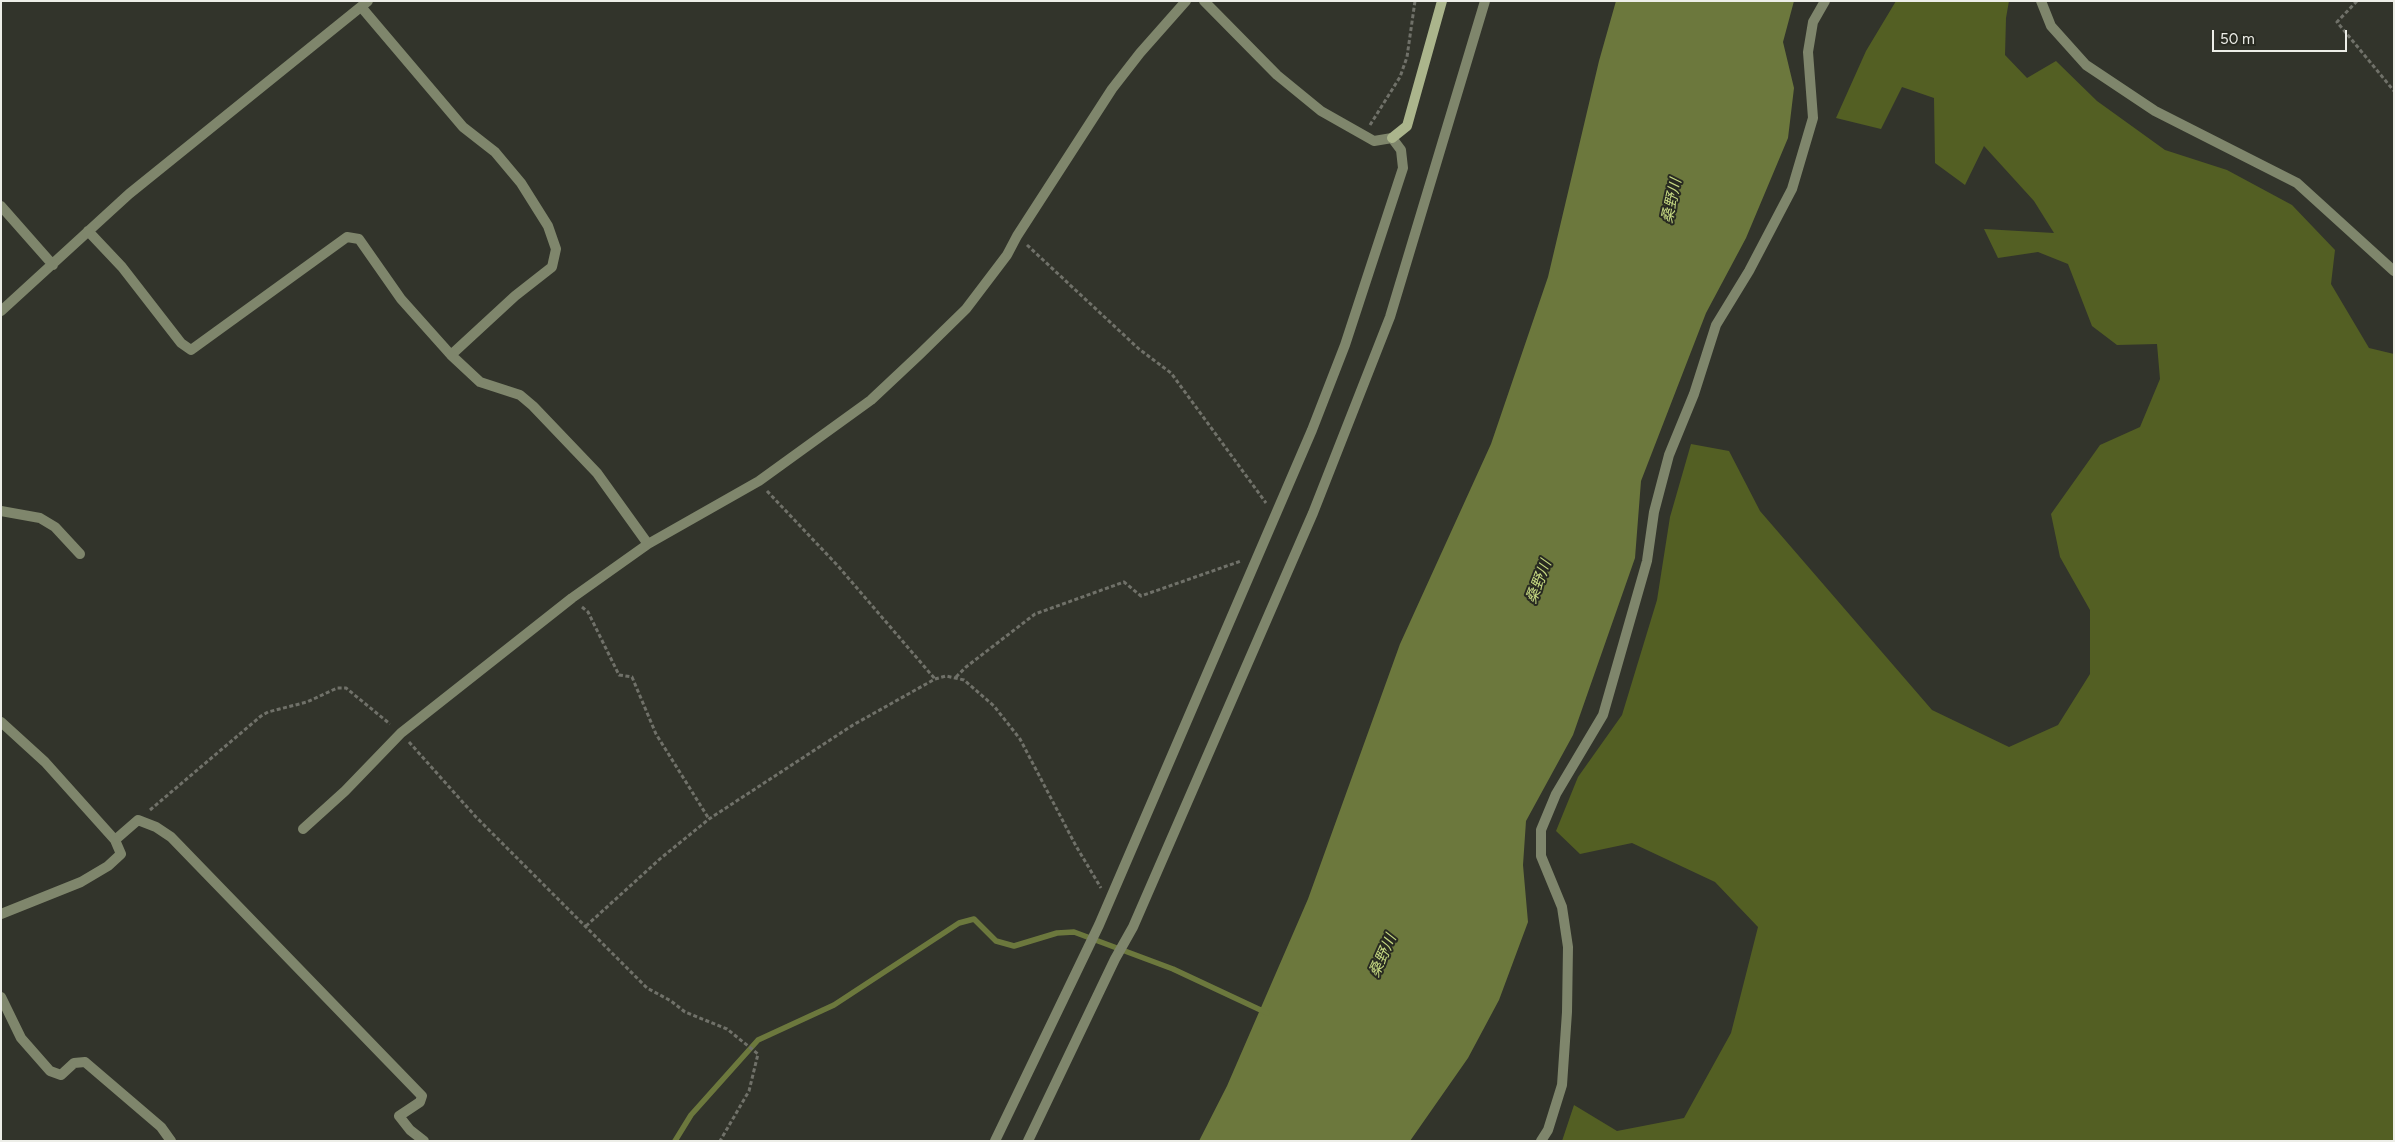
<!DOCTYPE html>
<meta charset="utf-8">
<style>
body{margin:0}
#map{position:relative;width:2395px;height:1142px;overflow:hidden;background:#32342b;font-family:Figtree,sans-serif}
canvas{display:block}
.frame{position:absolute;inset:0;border:2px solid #edeee8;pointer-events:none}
.scale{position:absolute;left:2212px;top:30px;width:135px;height:22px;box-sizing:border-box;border:2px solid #edeee8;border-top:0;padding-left:6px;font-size:15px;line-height:18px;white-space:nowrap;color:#edeee8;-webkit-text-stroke:4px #282a21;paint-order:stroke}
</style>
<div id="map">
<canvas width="2395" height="1142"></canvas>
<div class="frame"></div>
<div class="scale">50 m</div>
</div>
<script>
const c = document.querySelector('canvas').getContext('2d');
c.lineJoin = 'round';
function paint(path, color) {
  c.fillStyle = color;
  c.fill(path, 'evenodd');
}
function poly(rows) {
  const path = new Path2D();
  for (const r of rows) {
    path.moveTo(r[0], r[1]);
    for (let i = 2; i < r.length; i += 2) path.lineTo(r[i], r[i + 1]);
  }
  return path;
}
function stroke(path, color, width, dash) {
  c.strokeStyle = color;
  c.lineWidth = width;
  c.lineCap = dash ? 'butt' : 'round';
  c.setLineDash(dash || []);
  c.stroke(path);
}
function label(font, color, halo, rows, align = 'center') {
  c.font = font + ' Figtree,"Noto Sans JP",sans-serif';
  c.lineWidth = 4;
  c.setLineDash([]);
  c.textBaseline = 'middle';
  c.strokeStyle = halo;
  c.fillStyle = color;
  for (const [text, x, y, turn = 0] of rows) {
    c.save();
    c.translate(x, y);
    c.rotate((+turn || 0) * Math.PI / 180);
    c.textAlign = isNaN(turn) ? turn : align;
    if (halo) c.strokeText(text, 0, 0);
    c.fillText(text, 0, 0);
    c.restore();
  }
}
const forest = poly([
 [1896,1,2009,1,2006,18,2005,55,2027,78,2056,61,2097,101,2165,150,2227,170,2292,205,2335,250,2331,284,2369,348,2394,354,2394,1141,1562,1141,1574,1105,1617,1131,1684,1118,1731,1033,1758,927,1715,882,1632,843,1580,854,1556,831,1578,777,1622,715,1657,600,1670,517,1691,444,1729,451,1760,511,1932,710,2009,747,2058,725,2090,674,2090,610,2060,557,2051,514,2100,445,2140,427,2160,379,2157,344,2117,345,2092,326,2068,264,2038,252,1998,258,1984,229,2054,233,2034,201,1984,146,1965,185,1935,163,1934,98,1902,87,1881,129,1836,118,1866,51]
]);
const water = poly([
 [1616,1,1794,1,1783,42,1794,88,1788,138,1746,238,1706,313,1641,481,1635,558,1573,735,1526,821,1523,865,1528,922,1499,1000,1468,1058,1410,1141,1199,1141,1227,1086,1308,899,1400,644,1491,444,1548,277,1599,61]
]);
const stream = poly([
 [675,1141,691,1115,758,1040,834,1005,959,923,974,919,996,941,1014,946,1057,933,1074,932,1173,969,1267,1013]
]);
const path = poly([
 [2357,1,2337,22,2394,91],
 [1370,125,1400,77,1407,57,1415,1],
 [1027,245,1139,349,1171,373,1266,503],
 [767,491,838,566,935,679],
 [582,607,588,612,619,675,632,677,656,734,709,819],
 [956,677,966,667,1035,614,1124,582,1141,596,1241,561],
 [409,742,476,817,647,988,671,1001,685,1012,727,1029,758,1054,749,1091,720,1141],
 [150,810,261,716,268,712,307,702,337,688,346,688,390,724],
 [586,926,661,858,709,819,853,725,935,679,946,676,964,680,994,706,1020,739,1076,846,1101,888]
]);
const street = poly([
 [2041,1,2051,26,2086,65,2155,111,2297,183,2394,271],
 [362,8,463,127,495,152,521,183,548,226,556,249,552,267,515,296,451,355],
 [1,206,53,265],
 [88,231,122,267,181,343,191,350,347,237,359,239,401,299,451,355,480,382,520,395,533,406,597,473,648,544],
 [1,311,129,194,368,1],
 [1,511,40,518,55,527,80,554],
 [1,722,45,762,115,840,121,854,108,866,81,882,1,914],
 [303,829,345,791,401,733,572,598,648,544,759,481,871,400,920,354,966,309,1007,255,1017,236,1112,89,1140,53,1186,1],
 [115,840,138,820,156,827,171,837,422,1096,420,1102,399,1116,410,1130,424,1141],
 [1,997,21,1038,50,1071,61,1075,74,1063,85,1062,161,1127,171,1141],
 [995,1141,1099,925,1312,430,1345,345,1403,168,1401,150,1392,138,1374,141,1321,111,1277,75,1204,1],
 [1028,1141,1115,959,1133,927,1313,513,1390,317,1485,1],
 [1541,1141,1548,1130,1562,1085,1567,1012,1568,947,1562,907,1541,856,1541,830,1556,794,1603,715,1647,561,1654,512,1669,455,1694,394,1716,325,1749,271,1792,189,1813,118,1808,52,1813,22,1825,1]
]);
const secondary = poly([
 [1392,138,1407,126,1442,1]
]);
const waterNames = [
 ["桑野川",1672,201,-78],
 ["桑野川",1539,582,-69],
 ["桑野川",1383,956,-66]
];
paint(forest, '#535f23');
paint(water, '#6c783d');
stroke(stream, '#6c783d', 5.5);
stroke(path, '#707169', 3, [4, 2.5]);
stroke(street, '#7f866c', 10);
stroke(secondary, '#abb58c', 10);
label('italic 15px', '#c6d982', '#282a21', waterNames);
</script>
